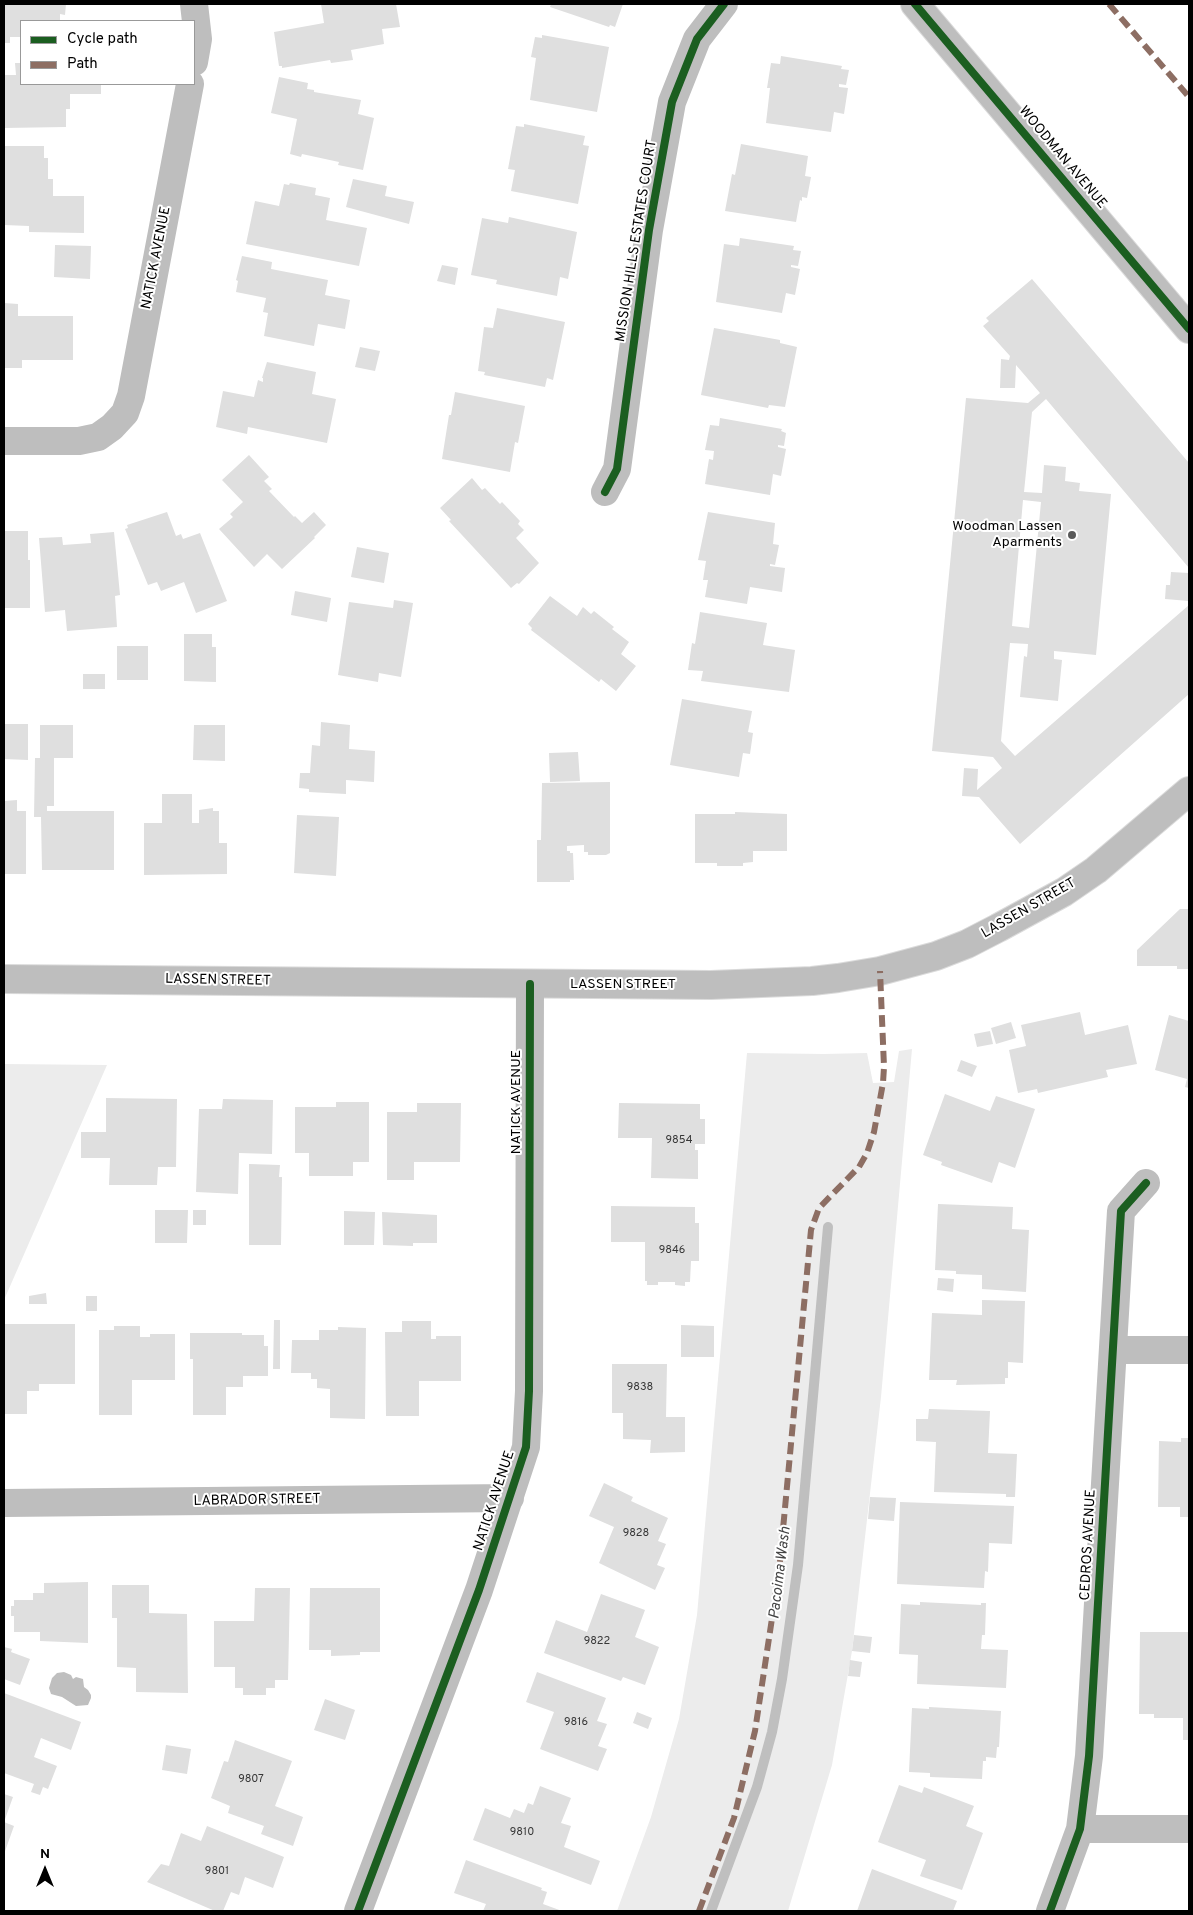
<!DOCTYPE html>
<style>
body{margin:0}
#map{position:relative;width:1193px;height:1915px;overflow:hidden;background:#fff;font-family:Overpass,sans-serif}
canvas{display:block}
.frame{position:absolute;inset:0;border:5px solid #000;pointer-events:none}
.legend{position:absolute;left:20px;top:20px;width:175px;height:65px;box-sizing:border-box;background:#fff;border:1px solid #999;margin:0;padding:6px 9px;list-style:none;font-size:15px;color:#000}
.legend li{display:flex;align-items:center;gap:10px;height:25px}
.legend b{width:25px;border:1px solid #999}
.north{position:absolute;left:20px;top:1845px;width:50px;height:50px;-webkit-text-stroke:4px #fff;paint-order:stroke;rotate:0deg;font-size:14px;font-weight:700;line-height:20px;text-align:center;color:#000}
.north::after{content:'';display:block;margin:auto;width:18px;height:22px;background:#000;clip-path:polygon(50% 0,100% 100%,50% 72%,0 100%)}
</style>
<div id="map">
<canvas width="1193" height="1915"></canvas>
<div class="frame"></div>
<ul class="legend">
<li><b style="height:6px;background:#1b5e20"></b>Cycle path</li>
<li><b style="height:6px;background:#8d6e63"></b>Path</li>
</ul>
<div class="north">N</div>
</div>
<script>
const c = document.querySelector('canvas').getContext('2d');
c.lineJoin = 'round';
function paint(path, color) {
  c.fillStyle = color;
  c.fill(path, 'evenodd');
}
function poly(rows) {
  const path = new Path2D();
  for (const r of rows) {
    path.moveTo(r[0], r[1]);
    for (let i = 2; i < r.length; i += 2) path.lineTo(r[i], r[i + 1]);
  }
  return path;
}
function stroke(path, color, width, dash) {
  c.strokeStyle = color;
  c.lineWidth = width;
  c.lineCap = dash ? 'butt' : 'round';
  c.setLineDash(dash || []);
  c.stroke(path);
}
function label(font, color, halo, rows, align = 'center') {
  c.font = font + ' Overpass,sans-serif';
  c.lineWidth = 4;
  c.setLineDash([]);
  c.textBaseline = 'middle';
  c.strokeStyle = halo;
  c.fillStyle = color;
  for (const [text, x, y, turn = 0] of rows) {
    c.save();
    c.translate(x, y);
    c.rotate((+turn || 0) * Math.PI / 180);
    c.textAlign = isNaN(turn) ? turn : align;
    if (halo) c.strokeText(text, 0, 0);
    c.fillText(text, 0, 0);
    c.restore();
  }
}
const green = poly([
 [912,1049,881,1397,852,1651,832,1765,788,1911,617,1911,651,1817,679,1719,697,1615,747,1053,824,1054,867,1053,873,1083,894,1082,899,1051],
 [4,1064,107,1065,4,1300]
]);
const water = poly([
 [64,1672,71,1675,73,1679,76,1677,83,1679,84,1687,88,1690,91,1695,91,1698,88,1705,76,1706,62,1697,51,1694,49,1688,52,1678,57,1673]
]);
const stream = poly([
 [711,1911,757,1787,772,1732,782,1679,798,1565,828,1227]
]);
const building = poly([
 [4,4,66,4,65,15,60,14,60,21,21,21,21,37,10,37,10,43,4,43],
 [321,4,396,4,400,27,382,29,384,44,351,50,353,60,331,63,330,60,282,68,282,66,279,66,274,32,324,23],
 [551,4,623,4,615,27,610,25,609,27,550,7],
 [542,35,609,47,597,112,530,100,536,58,531,57,535,37,542,38],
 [781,56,842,66,841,69,849,70,846,85,839,84,839,87,848,88,844,114,834,112,831,132,766,123,770,88,767,88,771,63,780,64],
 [15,63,21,63,21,84,101,84,101,94,70,94,70,109,66,109,66,127,4,128,4,75,16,75],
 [279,77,308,83,307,89,314,90,314,92,361,100,358,114,374,118,363,170,338,165,339,162,302,154,301,157,290,154,297,119,271,113],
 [524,124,585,136,583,145,589,146,578,204,511,191,515,170,508,169,516,126,524,127],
 [741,144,808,156,805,176,811,177,807,198,802,197,802,201,800,200,796,222,725,211,732,174,735,175],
 [4,146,44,146,44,158,48,158,48,179,53,179,53,196,84,196,84,233,29,232,29,226,4,225],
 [353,179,387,186,385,196,414,202,409,224,346,207],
 [290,183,316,188,315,195,330,198,326,220,367,228,359,266,246,244,255,201,279,206,284,184,289,185],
 [509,217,577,232,568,279,560,277,557,296,496,284,497,280,471,275,482,218,508,223],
 [740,238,794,246,793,250,801,251,798,266,791,265,791,267,800,269,795,295,786,293,782,313,716,302,724,244,739,246],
 [55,245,91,246,90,279,54,277],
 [242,256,272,262,271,269,328,280,325,295,350,300,345,329,318,324,314,346,264,336,268,313,263,312,266,298,236,292,238,281,236,280],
 [442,265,458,268,455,285,437,281],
 [1032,279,1189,463,1189,568,1046,399,1032,412,1024,492,1042,493,1044,465,1066,467,1065,481,1080,483,1079,491,1111,494,1096,655,1054,651,1054,659,1062,660,1058,701,1020,697,1024,656,1027,657,1028,644,1010,643,1001,741,1015,756,1189,605,1189,694,1020,844,979,797,962,796,964,768,978,769,977,790,1002,768,993,757,932,751,966,398,1028,403,1040,393,1016,365,1015,388,1000,388,1001,359,1009,360,1010,356,983,326,989,321,986,318],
 [1023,500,1041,502,1029,628,1012,626],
 [4,303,18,304,18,316,73,316,73,360,22,360,22,368,4,368],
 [497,308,565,322,553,380,547,378,545,387,484,375,485,372,478,371,484,327,493,328],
 [714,328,780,340,780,343,797,347,785,407,769,405,768,408,701,395],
 [360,347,380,351,375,371,355,367],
 [267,362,316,372,312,394,336,399,327,443,248,427,247,434,216,427,223,391,254,397,258,380,263,382,263,378,262,378],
 [455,392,525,406,518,443,515,442,510,472,442,459,449,415,451,415],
 [720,418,782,429,781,431,786,433,784,446,778,445,778,447,786,449,781,476,773,474,770,495,705,484,709,459,713,460,714,451,705,450,710,425,719,426],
 [249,455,269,477,264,481,272,489,269,491,294,517,295,516,302,523,314,512,326,525,314,537,315,538,282,569,267,554,254,567,219,529,233,517,230,514,243,502,222,480],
 [472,478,482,490,485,488,500,504,502,502,520,521,518,524,524,530,516,538,539,563,519,584,517,583,511,588,449,521,451,520,440,508],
 [167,512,176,536,181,534,183,539,200,533,227,601,196,613,184,582,161,591,157,582,148,585,125,529,128,528,127,525],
 [708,512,775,523,773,544,779,545,775,565,770,564,770,566,785,568,782,592,750,587,747,604,705,597,708,580,703,580,706,561,698,560],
 [4,531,28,531,28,560,30,560,30,608,4,608],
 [114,532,120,595,115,596,117,627,67,631,65,610,45,612,39,538,62,537,63,545,91,543,90,534],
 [357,547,389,553,384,583,351,577],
 [1171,572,1189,573,1189,601,1165,599,1166,585,1170,585],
 [295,591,331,598,327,622,291,615],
 [550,596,577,616,583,607,591,614,594,611,614,627,612,629,629,642,621,654,636,666,616,691,601,679,599,682,531,630,532,628,528,624],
 [394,600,413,603,401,677,379,673,378,682,338,675,349,602,393,608],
 [700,612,767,623,763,645,795,650,789,692,701,681,703,671,688,670,692,643,695,644],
 [184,634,212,634,212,647,216,647,216,682,184,681],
 [117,646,148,646,148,680,117,680],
 [83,674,105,674,105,689,83,689],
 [682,699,752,711,748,732,753,733,750,754,743,753,739,777,670,765],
 [321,722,350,725,349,749,375,751,374,782,346,780,346,794,309,792,309,789,299,788,300,773,310,773,312,745,320,746],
 [4,724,28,724,28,760,4,759],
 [40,725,73,725,73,758,54,758,54,806,47,806,47,811,114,811,114,870,42,870,41,817,34,817,35,758,40,758],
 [194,725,225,725,225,761,193,760],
 [578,752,580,781,550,782,549,753],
 [610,782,610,853,606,855,588,855,588,852,584,852,584,845,567,846,567,851,570,851,570,853,573,853,574,880,570,880,570,882,537,882,537,840,541,840,542,783],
 [162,794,192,794,192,823,199,823,199,810,213,808,213,811,219,811,219,843,227,843,227,874,144,875,144,823,162,823],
 [17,800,17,811,26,811,26,874,4,874,4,801],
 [735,812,787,814,787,851,753,851,753,862,743,863,743,866,717,866,717,863,695,863,695,814,735,814],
 [297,815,339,817,336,876,294,873],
 [1180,909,1189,909,1189,969,1177,969,1177,966,1137,966,1137,950],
 [1080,1012,1085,1035,1128,1025,1137,1064,1106,1070,1108,1077,1038,1093,1037,1089,1018,1093,1009,1050,1026,1046,1021,1025],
 [1169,1015,1189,1021,1189,1088,1185,1087,1187,1079,1155,1070],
 [1011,1022,1016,1038,996,1044,991,1028],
 [990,1031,993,1044,977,1047,974,1034],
 [961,1060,977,1066,972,1077,957,1071],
 [945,1094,990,1111,996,1096,1035,1109,1015,1168,999,1162,992,1183,941,1165,942,1162,923,1155],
 [106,1098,177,1099,176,1167,158,1167,157,1185,109,1185,110,1158,81,1158,81,1132,106,1132],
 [223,1099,273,1100,272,1154,239,1153,238,1194,196,1192,199,1109,222,1109],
 [336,1102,369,1102,369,1162,353,1162,353,1176,309,1176,309,1153,295,1153,295,1107,336,1107],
 [417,1103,461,1103,460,1162,414,1162,414,1180,387,1180,387,1112,417,1112],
 [619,1103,700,1104,700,1119,705,1119,705,1144,695,1144,695,1150,698,1150,698,1179,651,1178,652,1138,618,1138],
 [249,1164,280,1165,279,1177,282,1177,281,1245,249,1245],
 [938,1204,1013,1207,1012,1229,1029,1230,1026,1292,982,1289,982,1275,956,1274,956,1271,935,1270],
 [611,1206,695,1207,695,1223,699,1223,699,1261,691,1261,690,1282,685,1282,685,1286,675,1285,675,1282,658,1282,658,1285,647,1285,647,1281,645,1281,645,1242,611,1242],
 [155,1210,188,1210,187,1243,155,1243],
 [193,1210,206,1210,206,1225,193,1225],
 [344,1211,375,1212,374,1245,344,1245],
 [382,1212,437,1215,437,1243,413,1243,413,1246,383,1245],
 [938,1278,954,1279,953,1292,937,1290],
 [46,1293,47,1304,29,1304,29,1296],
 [86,1296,97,1296,97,1311,86,1311],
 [982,1300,1025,1301,1023,1363,1008,1362,1008,1378,1005,1378,1005,1384,956,1385,957,1380,929,1380,932,1313,982,1315],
 [274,1320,280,1320,280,1369,273,1369],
 [402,1321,431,1321,431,1339,436,1339,436,1336,461,1336,461,1381,419,1381,419,1416,386,1416,385,1332,402,1332],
 [4,1324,75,1324,75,1384,39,1384,39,1391,27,1391,27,1414,4,1414],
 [681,1325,714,1326,714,1357,681,1357],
 [114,1326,140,1326,140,1337,150,1337,150,1334,175,1334,175,1380,132,1380,132,1415,99,1415,99,1330,114,1330],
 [338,1327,366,1328,365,1419,330,1418,330,1389,317,1388,317,1379,311,1379,311,1373,291,1373,292,1340,319,1340,319,1330,338,1330],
 [190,1333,242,1333,242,1335,264,1335,264,1346,268,1346,268,1376,243,1376,243,1387,226,1387,226,1415,193,1415,193,1359,190,1359],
 [612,1364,667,1364,666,1417,685,1417,685,1452,650,1453,651,1440,623,1439,623,1413,612,1413],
 [929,1409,990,1411,988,1453,1017,1454,1015,1497,1006,1497,1006,1494,934,1492,936,1442,916,1441,916,1419,928,1419],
 [1181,1438,1189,1438,1189,1517,1180,1517,1180,1507,1158,1507,1159,1441,1181,1442],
 [604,1483,633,1497,631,1501,668,1518,658,1541,666,1544,657,1565,665,1568,655,1590,599,1563,614,1527,589,1516],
 [870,1497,896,1498,894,1521,868,1519],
 [900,1502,1014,1506,1012,1544,989,1543,988,1572,985,1571,984,1588,897,1584],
 [88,1582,88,1643,40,1641,40,1632,14,1632,14,1616,11,1616,11,1606,14,1606,14,1600,33,1600,33,1593,44,1593,44,1583],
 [112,1585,149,1585,149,1613,187,1614,188,1693,136,1692,136,1668,117,1667,117,1618,112,1618],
 [255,1588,290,1588,288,1680,275,1680,275,1688,266,1688,266,1695,243,1695,243,1688,235,1688,235,1667,214,1667,214,1621,254,1621],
 [310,1588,380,1588,380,1652,360,1652,360,1655,331,1656,331,1650,309,1650],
 [601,1594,645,1610,635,1637,659,1647,645,1685,623,1677,621,1681,544,1653,556,1620,587,1632],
 [920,1602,981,1605,981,1603,986,1603,985,1635,982,1635,981,1649,1008,1650,1006,1688,917,1684,918,1655,899,1654,901,1604,920,1605],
 [1140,1632,1189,1632,1189,1740,1183,1740,1183,1718,1154,1718,1154,1714,1139,1714],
 [854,1635,872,1637,870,1653,852,1651],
 [4,1647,12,1649,11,1652,30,1659,20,1685,4,1679],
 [850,1660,862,1662,860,1677,848,1676],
 [537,1672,606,1698,597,1721,607,1724,598,1746,607,1749,598,1771,540,1749,554,1712,526,1702],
 [4,1693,81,1722,71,1750,41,1738,34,1757,57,1766,48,1789,43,1787,40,1795,31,1792,34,1784,4,1773],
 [325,1699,355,1710,345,1740,314,1730],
 [929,1707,1001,1711,999,1747,997,1747,996,1758,986,1757,986,1761,983,1761,982,1779,930,1777,930,1773,909,1772,912,1708,929,1709],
 [637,1712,652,1718,648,1729,633,1723],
 [235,1740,292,1761,275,1806,303,1817,293,1846,261,1834,264,1826,228,1813,230,1806,211,1798,224,1761,228,1762],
 [166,1745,191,1749,187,1774,162,1770],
 [899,1785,922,1793,924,1787,974,1806,966,1826,983,1833,962,1890,920,1876,926,1860,878,1842],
 [540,1786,571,1798,561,1823,571,1826,564,1847,600,1861,591,1885,473,1840,485,1808,510,1818,514,1809,524,1813,528,1803,533,1805],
 [4,1794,13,1797,4,1822,14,1826,4,1854],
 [207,1826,284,1857,273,1888,245,1877,239,1895,231,1892,223,1911,215,1911,147,1882,161,1864,169,1866,181,1833,201,1841],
 [466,1860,542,1888,541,1890,547,1892,543,1904,562,1911,483,1911,486,1904,454,1893],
 [872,1869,957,1901,953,1911,857,1911]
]);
const minor = poly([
 [194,62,198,39,194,4],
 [4,441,79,441,98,437,112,427,125,413,131,396,190,84],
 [605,492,617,469,649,230,672,102,697,39,724,4],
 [1113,1350,1189,1350],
 [4,1503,510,1498],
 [1080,1829,1189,1829],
 [358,1911,479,1590,526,1447,529,1391,530,984],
 [1050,1911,1080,1829,1089,1756,1121,1211,1146,1183]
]);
const major = poly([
 [915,4,1189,329],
 [4,979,711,985,812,981,838,978,880,971,936,956,967,944,998,928,1064,892,1096,870,1189,791]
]);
const quiet = poly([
 [1109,4,1189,97],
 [699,1911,734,1818,755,1731,779,1572,811,1230,819,1208,859,1167,867,1153,874,1132,883,1083,884,1067,880,971]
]);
const cycleway = poly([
 [915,4,1189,329],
 [605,492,617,469,649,230,672,102,697,39,724,4],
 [358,1911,479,1590,526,1447,529,1391,530,984],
 [1050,1911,1080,1829,1089,1756,1121,1211,1146,1183]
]);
const markers = [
 [1072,535,5,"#595959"]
];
const numberNames = [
 ["9854",679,1141],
 ["9846",672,1251],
 ["9838",640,1388],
 ["9828",636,1534],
 ["9822",597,1642],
 ["9816",576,1723],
 ["9807",251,1780],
 ["9810",522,1833],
 ["9801",217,1872]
];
const streetNames = [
 ["WOODMAN AVENUE",1062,158,50],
 ["MISSION HILLS ESTATES COURT",637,241,-81],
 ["NATICK AVENUE",157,258,-79],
 ["LASSEN STREET",1029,909,-30],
 ["LASSEN STREET",218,981,1],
 ["LASSEN STREET",623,985],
 ["NATICK AVENUE",517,1102,-90],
 ["LABRADOR STREET",257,1501,-1],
 ["NATICK AVENUE",495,1501,-72],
 ["CEDROS AVENUE",1089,1545,-87]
];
const poiNames = [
 ["Woodman Lassen",1062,527],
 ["Aparments",1062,543]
];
const waterNames = [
 ["Pacoima Wash",781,1573,-83]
];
paint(green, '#ececec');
paint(water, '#bfbfbf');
stroke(stream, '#bfbfbf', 10);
paint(building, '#dfdfdf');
stroke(major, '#dbdbdb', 30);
stroke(minor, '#bebebe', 28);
stroke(major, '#bebebe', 28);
stroke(quiet, '#8d6e63', 6, [12, 6]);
stroke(cycleway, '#1b5e20', 8);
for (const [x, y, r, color] of markers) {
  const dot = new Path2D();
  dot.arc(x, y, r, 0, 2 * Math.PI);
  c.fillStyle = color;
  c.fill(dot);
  stroke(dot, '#fff', 2);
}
label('11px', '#383838', null, numberNames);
label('14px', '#000', '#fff', streetNames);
label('14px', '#000', '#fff', poiNames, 'right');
label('italic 15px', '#444', '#fff', waterNames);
</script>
